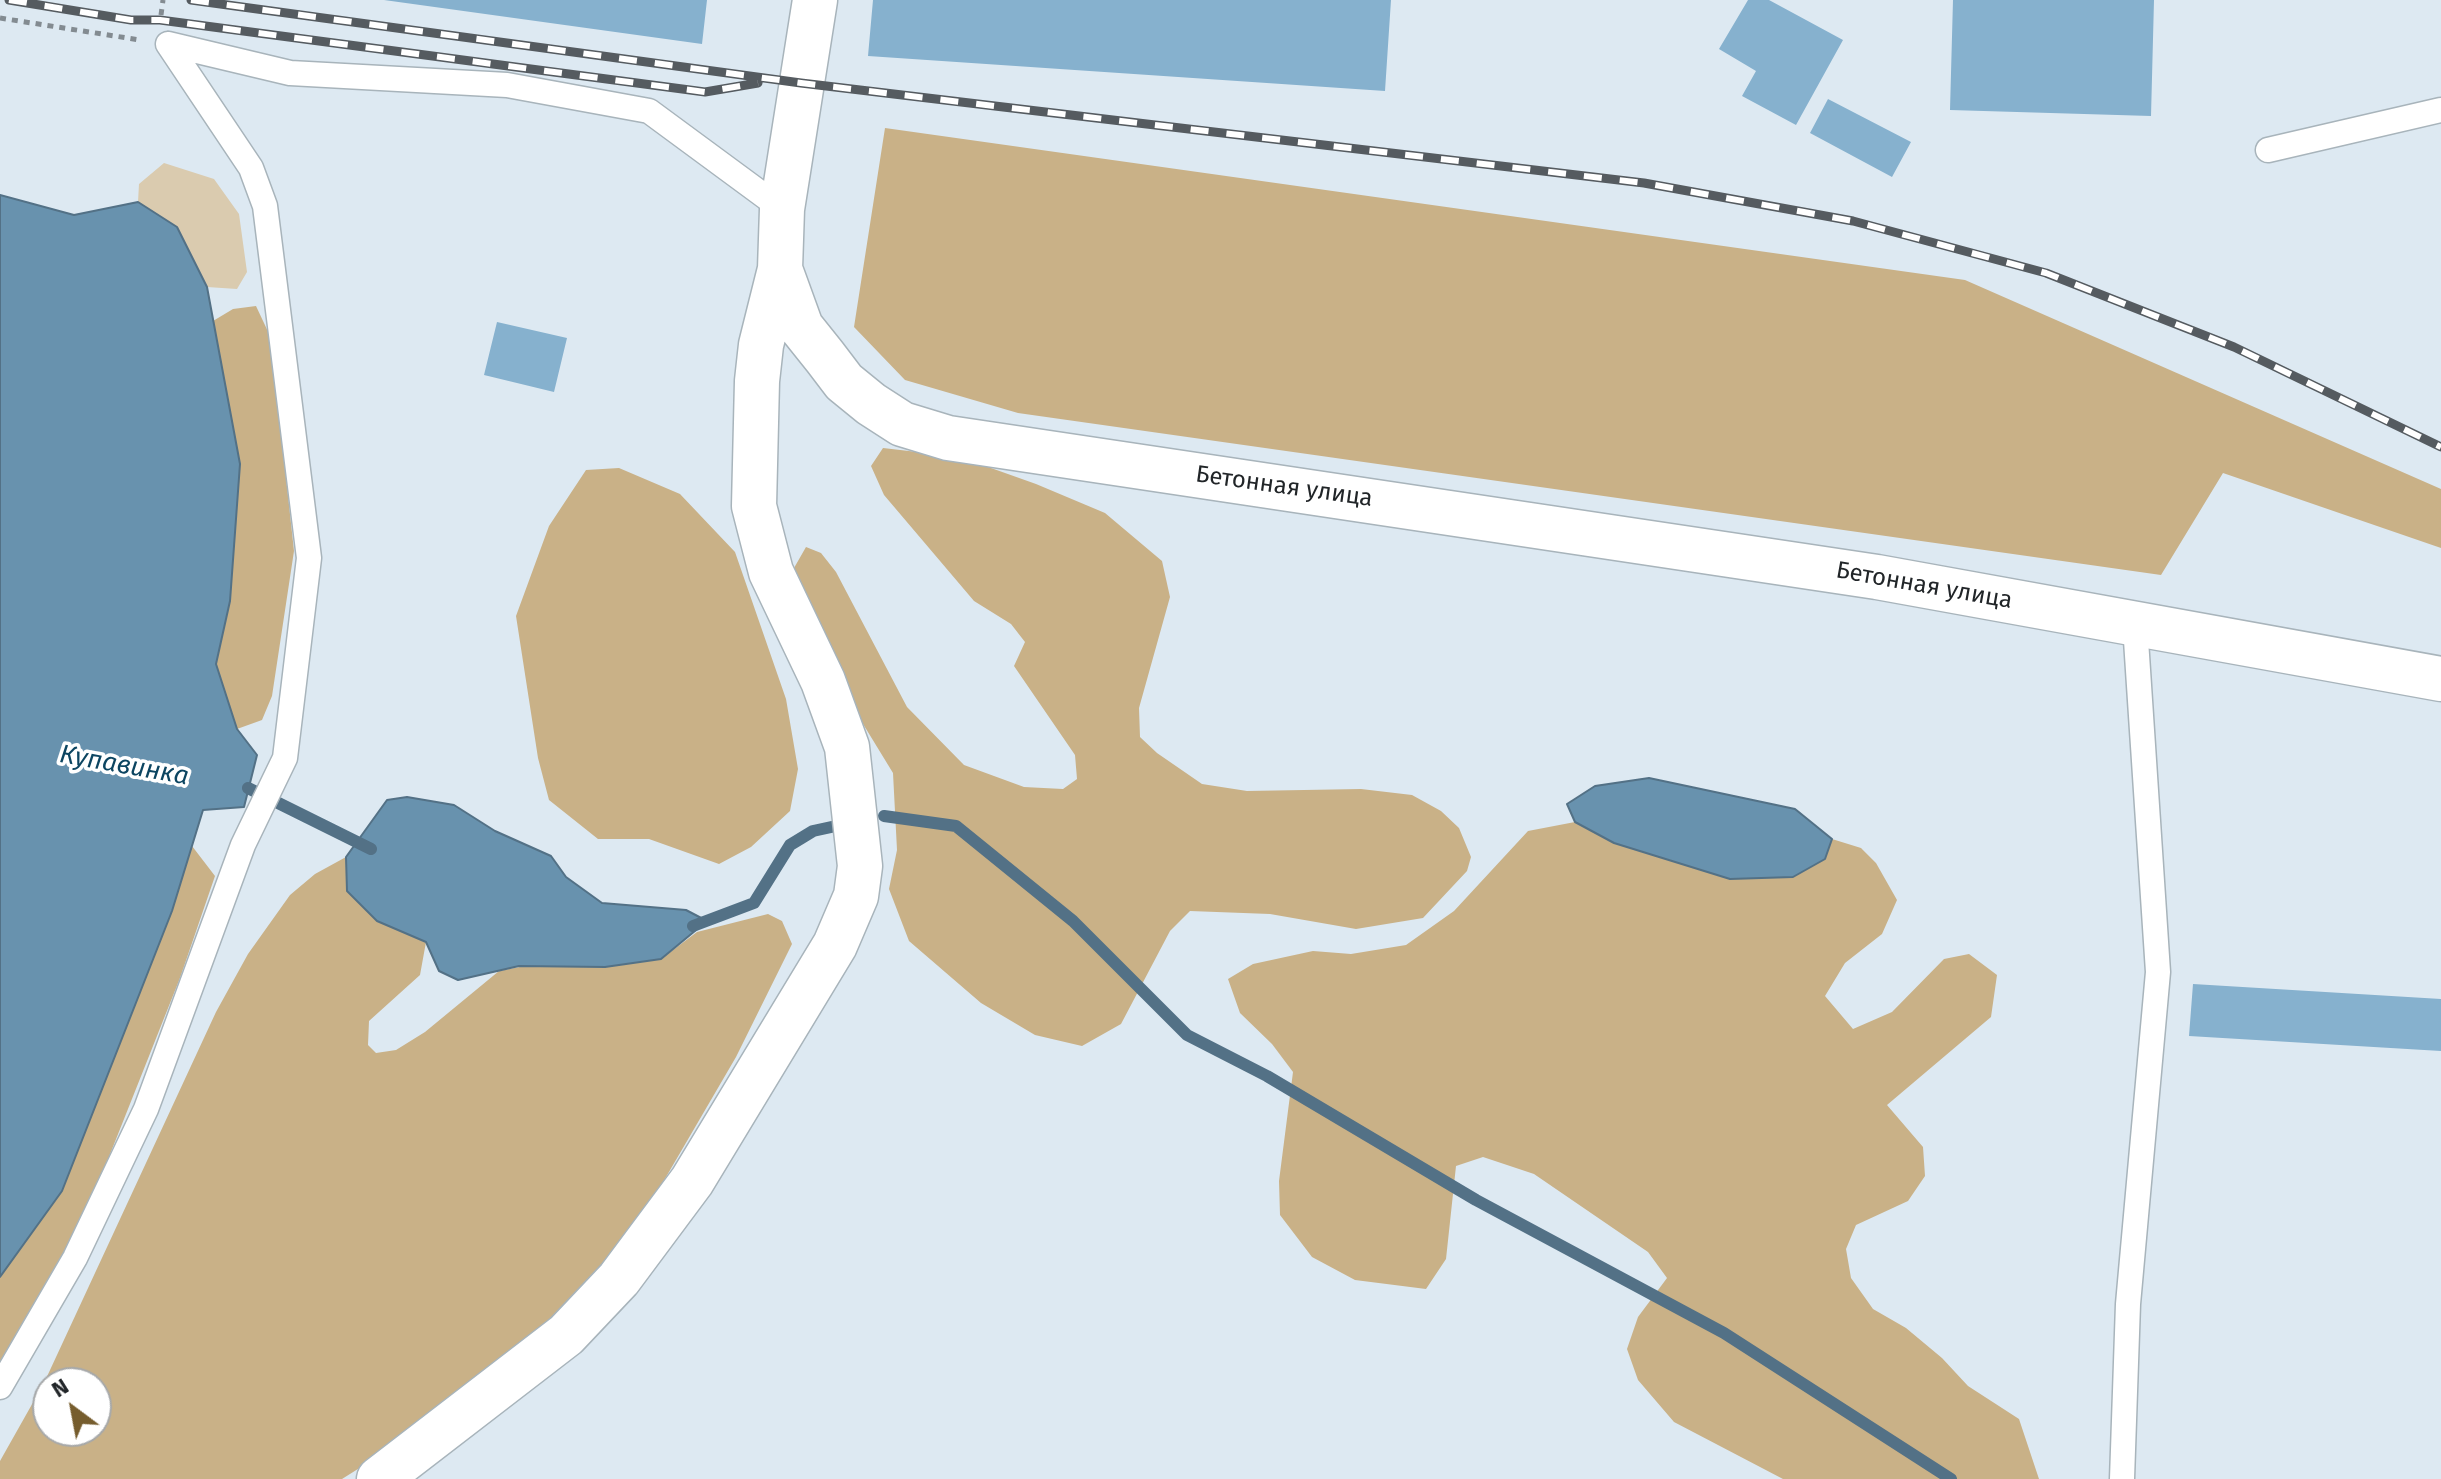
<!DOCTYPE html>
<meta charset="utf-8">
<style>
body{margin:0}
#map{position:relative;width:2441px;height:1479px;overflow:hidden;background:#dde9f2;font-family:"Fira Sans",sans-serif}
canvas{display:block}
.north{position:absolute;left:32px;top:1367px;width:80px;height:80px;box-sizing:border-box;background:#fff;border:2px solid #a6a8a9;border-radius:50%;rotate:328deg;font-size:22px;font-weight:700;line-height:32px;text-align:center;color:#212528}
.north::after{content:'';display:block;margin:auto;width:28px;height:36px;background:#765d2e;clip-path:polygon(50% 0,100% 100%,50% 72%,0 100%)}
</style>
<div id="map">
<canvas width="2441" height="1479"></canvas>
<div class="north">N</div>
</div>
<script>
const c = document.querySelector('canvas').getContext('2d');
c.lineJoin = 'round';
function paint(path, color) {
  c.fillStyle = color;
  c.fill(path, 'evenodd');
}
function poly(rows) {
  const path = new Path2D();
  for (const r of rows) {
    path.moveTo(r[0], r[1]);
    for (let i = 2; i < r.length; i += 2) path.lineTo(r[i], r[i + 1]);
  }
  return path;
}
function stroke(path, color, width, dash) {
  c.strokeStyle = color;
  c.lineWidth = width;
  c.lineCap = dash ? 'butt' : 'round';
  c.setLineDash(dash || []);
  c.stroke(path);
}
function label(font, color, halo, rows, align = 'center') {
  c.font = font + ' "Fira Sans",sans-serif';
  c.lineWidth = 7;
  c.setLineDash([]);
  c.textBaseline = 'middle';
  c.strokeStyle = halo;
  c.fillStyle = color;
  for (const [text, x, y, turn = 0] of rows) {
    c.save();
    c.translate(x, y);
    c.rotate((+turn || 0) * Math.PI / 180);
    c.textAlign = isNaN(turn) ? turn : align;
    if (halo) c.strokeText(text, 0, 0);
    c.fillText(text, 0, 0);
    c.restore();
  }
}
const green = poly([
 [164,163,214,179,239,214,247,272,237,289,207,287,177,228,138,202,139,184]
]);
const forest = poly([
 [885,128,1965,280,2441,489,2441,548,2223,473,2161,575,1018,413,905,380,854,327],
 [256,306,271,338,294,551,272,696,262,720,237,729,216,664,230,601,240,464,213,321,233,309],
 [883,448,960,457,1036,484,1105,513,1162,561,1170,597,1139,708,1140,737,1157,753,1202,784,1247,791,1361,789,1412,795,1441,811,1459,828,1471,857,1467,871,1423,918,1356,929,1270,914,1190,911,1170,931,1121,1024,1082,1046,1035,1035,981,1003,909,941,889,889,897,850,893,773,860,719,794,568,806,547,821,553,836,572,907,707,964,765,1024,787,1063,789,1077,779,1075,755,1014,666,1025,642,1011,624,974,601,884,495,871,466],
 [619,468,680,494,735,552,786,699,798,769,790,811,751,847,719,864,649,839,598,839,549,800,538,758,516,616,549,526,586,470],
 [1575,822,1614,843,1824,859,1832,839,1861,848,1876,863,1897,900,1882,934,1845,963,1825,996,1853,1029,1892,1012,1944,959,1969,954,1997,975,1991,1017,1887,1105,1923,1147,1925,1176,1908,1201,1856,1225,1846,1249,1851,1278,1873,1309,1906,1328,1942,1358,1968,1386,2019,1419,2039,1479,1783,1479,1674,1422,1638,1380,1627,1349,1638,1317,1667,1278,1648,1252,1534,1174,1483,1157,1456,1166,1446,1259,1426,1289,1355,1280,1312,1257,1280,1215,1279,1181,1293,1072,1272,1044,1240,1013,1228,979,1253,964,1313,951,1351,954,1406,945,1454,911,1528,831],
 [192,846,215,876,180,978,97,1187,0,1384,0,1277,62,1191,172,911],
 [346,857,347,891,377,921,426,942,420,975,369,1021,368,1045,376,1053,396,1050,425,1032,499,971,525,966,605,967,661,959,697,932,768,914,782,921,792,944,736,1057,638,1225,542,1332,404,1440,342,1479,0,1479,0,1461,44,1383,216,1012,248,954,290,895,315,874],
 [48,1383,96,1383,96,1431,48,1431]
]);
const water = poly([
 [0,195,74,215,138,202,177,227,207,287,240,464,230,601,216,664,237,729,257,755,244,807,203,810,172,911,62,1191,0,1277,0,195],
 [1649,778,1795,809,1832,839,1825,859,1793,877,1730,879,1614,843,1575,822,1567,804,1595,786,1649,778],
 [407,797,454,805,495,831,551,856,566,877,602,903,686,910,707,921,661,959,605,967,519,966,458,980,439,971,426,942,377,921,347,891,346,857,387,800,407,797]
]);
const stream = poly([
 [248,788,371,849],
 [884,816,956,826,1073,921,1187,1035,1267,1076,1476,1200,1724,1333,1951,1479],
 [693,926,754,903,790,845,813,831,836,826]
]);
const building = poly([
 [384,0,707,0,702,44],
 [873,0,1391,0,1385,91,868,56],
 [1748,0,1769,0,1843,40,1796,125,1742,96,1756,71,1719,49],
 [1953,0,2154,0,2151,116,1950,110],
 [1828,99,1911,142,1892,177,1810,133],
 [497,322,567,338,554,392,484,375],
 [2193,984,2441,999,2441,1051,2189,1036]
]);
const path = poly([
 [161,15,163,0],
 [0,18,140,40]
]);
const lane = poly([
 [168,44,290,73,507,85,649,111,782,209],
 [2268,150,2441,110],
 [0,1387,75,1258,146,1109,243,845,285,758,309,558,265,206,251,168,168,44],
 [2122,1479,2128,1304,2158,972,2135,625]
]);
const street = poly([
 [815,0,782,209,780,269,801,327,825,357,844,382,871,404,902,424,948,438,1877,577,2441,679],
 [379,1479,566,1335,619,1279,692,1181,835,945,856,896,860,866,847,747,823,681,771,572,754,506,757,381,761,345,780,269]
]);
const rail = poly([
 [9,0,131,20,160,20,705,92,758,83],
 [191,0,801,83,1644,183,1853,221,2046,273,2234,347,2441,447]
]);
const streetNames = [
 ["Бетонная улица",1284,487,8],
 ["Бетонная улица",1924,586,10]
];
const waterNames = [
 ["Купавинка",124,766,10]
];
paint(green, '#dacbaf');
paint(forest, '#c9b187');
paint(water, '#6892ae');
stroke(water, '#537186', 2);
stroke(stream, '#537186', 12);
paint(building, '#86b1ce');
stroke(lane, '#a8b4bb', 27);
stroke(street, '#a8b4bb', 47);
stroke(path, '#838b91', 5, [6, 6]);
stroke(lane, '#fff', 24);
stroke(street, '#fff', 44);
stroke(rail, '#555b60', 9);
stroke(rail, '#fff', 6, [18]);
label('24px', '#212528', '#fff', streetNames);
label('italic 26px', '#0c4561', '#fff', waterNames);
</script>
